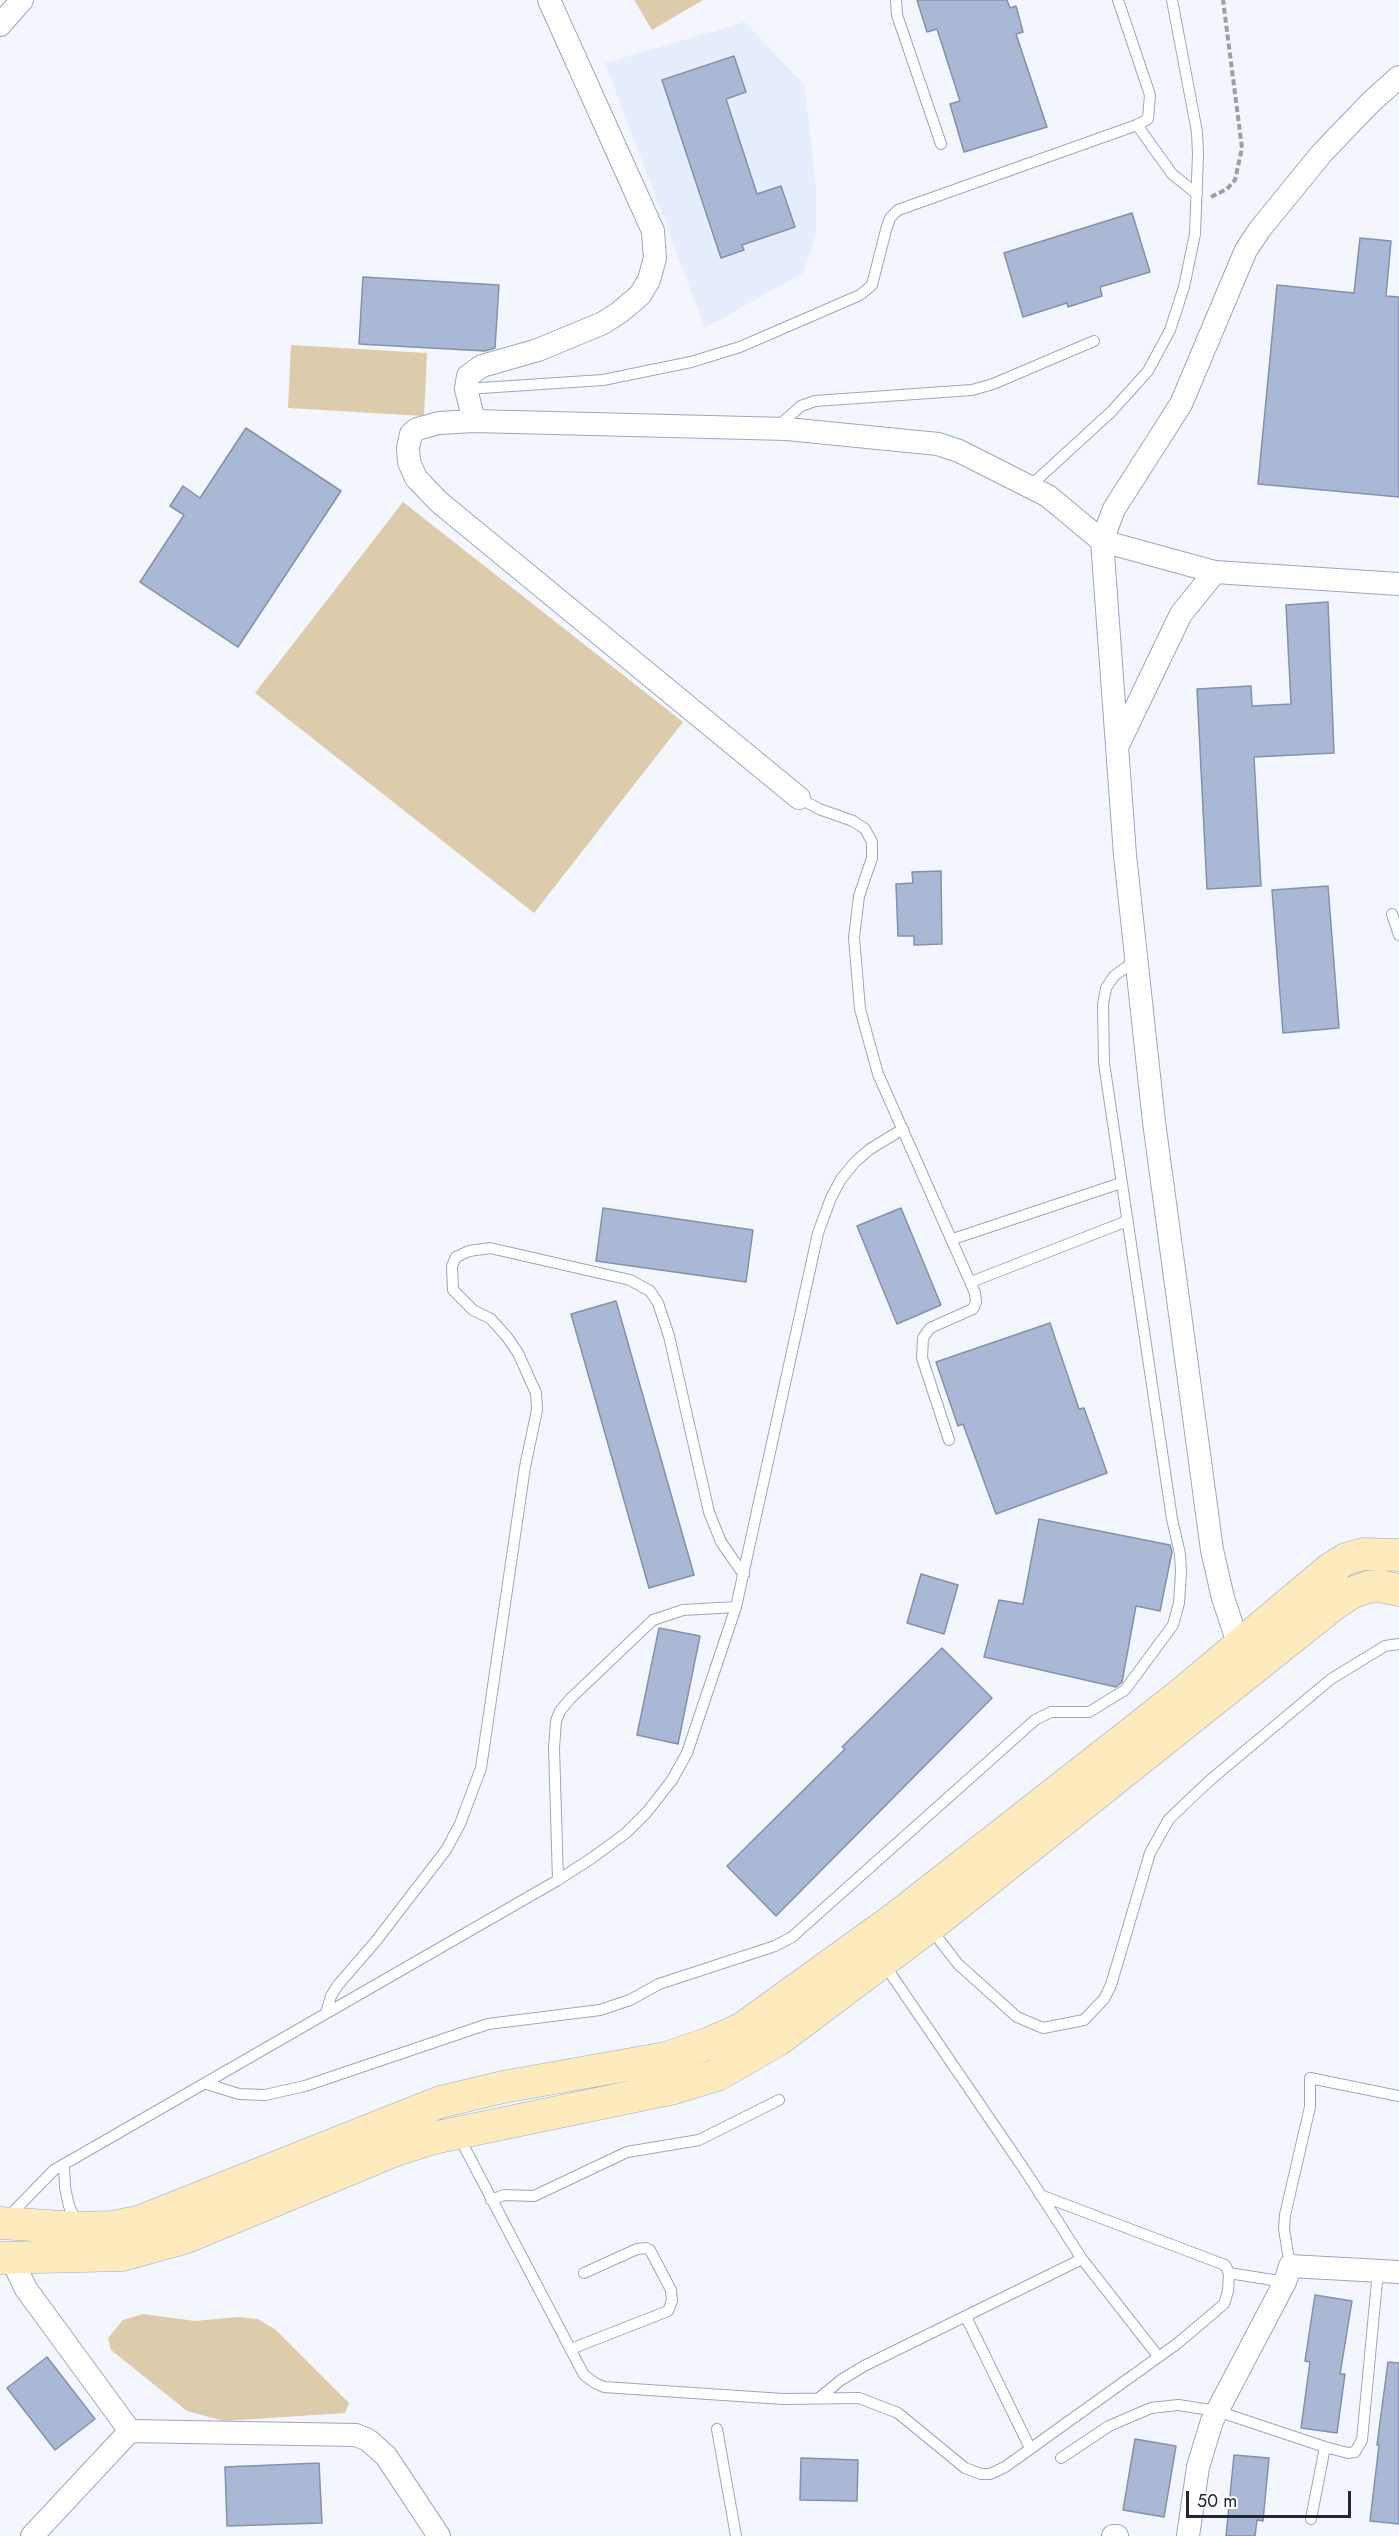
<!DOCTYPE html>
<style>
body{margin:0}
#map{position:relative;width:1399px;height:2536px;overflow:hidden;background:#f3f6fc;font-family:Jost,sans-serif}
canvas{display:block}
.scale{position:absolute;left:1186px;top:2491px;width:165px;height:27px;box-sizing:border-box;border:3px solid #212732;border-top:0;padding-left:8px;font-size:18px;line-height:21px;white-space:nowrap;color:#212732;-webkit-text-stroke:4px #fff;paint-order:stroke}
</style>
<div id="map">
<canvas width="1399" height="2536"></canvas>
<div class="scale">50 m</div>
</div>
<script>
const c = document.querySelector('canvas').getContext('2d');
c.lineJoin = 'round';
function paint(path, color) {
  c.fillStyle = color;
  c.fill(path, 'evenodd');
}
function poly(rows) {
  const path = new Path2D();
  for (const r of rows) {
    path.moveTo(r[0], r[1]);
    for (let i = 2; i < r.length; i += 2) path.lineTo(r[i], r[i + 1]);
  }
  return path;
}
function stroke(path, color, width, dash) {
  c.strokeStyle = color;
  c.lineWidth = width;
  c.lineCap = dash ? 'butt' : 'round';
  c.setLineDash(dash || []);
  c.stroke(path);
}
const built = poly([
 [745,22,805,86,816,189,816,234,803,273,705,328,605,63]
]);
const green = poly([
 [634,0,703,0,652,30],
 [291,345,427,353,424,416,288,408],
 [403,502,683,722,534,913,255,693],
 [143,2314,195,2321,238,2317,258,2319,276,2330,349,2403,345,2413,224,2421,187,2411,111,2350,108,2338,123,2320]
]);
const building = poly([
 [917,0,1007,0,1010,8,1016,6,1023,32,1016,34,1047,127,964,152,950,104,960,101,937,29,927,32,917,0],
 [734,56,746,92,726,99,757,194,781,186,795,227,742,245,744,250,721,258,662,80,734,56],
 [1132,213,1150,272,1100,287,1102,296,1068,307,1067,303,1023,317,1004,253,1132,213],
 [1360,238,1391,241,1386,296,1399,297,1399,497,1258,484,1277,285,1354,293,1360,238],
 [363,277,499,285,495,348,485,351,359,344,363,277],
 [246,428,341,491,238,647,140,582,184,515,170,506,183,486,200,498,246,428],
 [1328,602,1334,753,1254,757,1261,886,1207,889,1197,689,1251,686,1252,706,1291,704,1286,605,1328,602],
 [941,871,942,944,914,945,914,936,898,936,896,884,913,883,912,872,941,871],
 [1328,886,1339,1028,1283,1033,1272,890,1328,886],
 [603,1208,753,1230,746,1282,596,1261,603,1208],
 [901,1208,941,1305,897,1324,857,1226,901,1208],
 [616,1301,694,1575,649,1588,571,1314,616,1301],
 [1050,1323,1079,1409,1084,1408,1107,1473,996,1514,963,1424,958,1426,936,1362,1050,1323],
 [1039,1519,1170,1545,1172,1552,1160,1611,1136,1606,1122,1682,1116,1687,984,1657,999,1600,1023,1604,1039,1519],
 [921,1574,958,1585,944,1634,907,1623,921,1574],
 [659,1628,700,1636,678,1744,637,1735,659,1628],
 [942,1648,992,1698,776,1916,727,1866,845,1749,842,1747,942,1648],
 [1315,2295,1352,2301,1340,2374,1345,2374,1337,2433,1301,2428,1310,2362,1305,2361,1315,2295],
 [47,2357,95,2419,55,2450,7,2388,47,2357],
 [1388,2362,1399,2363,1399,2524,1370,2521,1379,2445,1377,2445,1388,2362],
 [1135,2439,1176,2446,1164,2517,1123,2510,1135,2439],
 [1234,2455,1269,2458,1263,2521,1257,2520,1255,2536,1226,2536,1234,2455],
 [801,2458,858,2460,857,2501,800,2500,801,2458],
 [319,2463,322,2523,227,2526,225,2467,319,2463]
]);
const path = poly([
 [1211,197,1227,189,1235,180,1242,148,1223,0]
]);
const lane = poly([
 [896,0,897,15,941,144],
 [1137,125,1172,174,1197,194],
 [466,389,603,380,691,362,740,347,860,295,872,285,886,230,890,218,898,210,1137,125,1148,119,1150,95,1118,0],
 [777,427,801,406,815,401,972,390,993,384,1094,341],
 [1029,487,1111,412,1148,371,1170,330,1184,287,1195,234,1198,154,1197,132,1172,0],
 [799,798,819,809,853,821,865,829,872,842,872,858,859,896,854,938,860,1009,878,1074,975,1293,976,1302,973,1309,930,1328,923,1338,922,1358,949,1440],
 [1392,914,1399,935],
 [953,1239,1121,1183],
 [971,1282,1127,1221],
 [558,1880,554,1748,556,1721,560,1711,570,1699,653,1620,683,1610,736,1607],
 [930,1928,958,1964,1017,2017,1043,2028,1084,2020,1104,1999,1111,1985,1150,1853,1169,1819,1209,1781,1331,1679,1385,1646,1399,1644],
 [884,1964,1026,2172,1082,2259,1158,2356],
 [326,2013,331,1996,338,1985,376,1941,446,1850,460,1824,481,1768,525,1467,537,1410,536,1393,518,1353,507,1337,491,1319,473,1310,453,1290,452,1266,456,1257,469,1251,490,1248,630,1280,650,1291,658,1303,669,1336,709,1512,721,1542,744,1575],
 [207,2084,239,2094,265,2095,305,2086,488,2024,600,2010,630,2000,659,1984,775,1946,792,1937,1035,1720,1051,1712,1089,1712,1125,1690,1173,1625,1179,1603,1181,1572,1180,1554,1172,1519,1104,1063,1103,1005,1106,988,1114,976,1136,960],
 [458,2135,584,2375,595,2383,604,2387,783,2399,859,2398,898,2413,965,2468,981,2474,990,2474,1005,2467,1178,2343,1224,2304,1228,2291,1229,2273,1225,2265,1040,2195],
 [64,2166,65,2188,69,2206,77,2223],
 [491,2200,504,2195,534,2196,627,2152,699,2140,779,2100],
 [7,2218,54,2170,558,1880,592,1858,626,1833,647,1812,672,1780,687,1753,736,1607,818,1233,831,1198,841,1179,855,1162,870,1149,903,1129],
 [1290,2266,1284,2229,1285,2215,1310,2107,1310,2078,1399,2096],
 [1229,2273,1285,2282],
 [966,2317,1030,2448],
 [571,2349,668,2311,672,2301,671,2290,650,2250,646,2248,637,2249,584,2273],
 [819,2398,841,2380,864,2366,1082,2259],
 [717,2429,736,2536],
 [1325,2447,1348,2453,1355,2452,1362,2440,1378,2271],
 [1061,2458,1109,2426,1151,2408,1178,2405,1217,2411,1325,2447,1311,2519]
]);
const street = poly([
 [0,25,22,0],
 [474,421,466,389,468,376,482,366,538,350,603,323,620,312,640,295,649,280,655,258,653,231,549,0],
 [1119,743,1181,614,1215,572],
 [799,798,439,502,416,478,409,462,408,448,411,434,417,429,439,423,474,421,787,429,938,444,959,451,1048,496,1102,541,1215,572,1399,584],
 [1239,1646,1223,1598,1212,1550,1154,1122,1125,855,1102,541,1114,509,1181,404,1246,250,1260,229,1322,153,1371,102,1399,77],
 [11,2258,26,2289,130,2431,32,2536],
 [130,2431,356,2435,368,2440,386,2456,439,2536],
 [1113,2536,1117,2536],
 [1188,2536,1198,2467,1212,2421,1285,2282,1290,2266,1399,2272]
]);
const secondary = poly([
 [0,2223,79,2228,112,2227,138,2222,440,2102,503,2087,666,2058,710,2043,743,2028,894,1919,1180,1695,1330,1569,1346,1559,1363,1554,1399,1555],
 [0,2258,122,2255,187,2237,393,2151,433,2138,674,2088,717,2075,778,2040,943,1916,1333,1605,1351,1593,1368,1587,1379,1586,1399,1590]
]);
paint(built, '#e6eefd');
paint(green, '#ddccac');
paint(building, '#a9b8d5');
stroke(building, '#8391ad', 1.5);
stroke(lane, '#9aa8c6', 12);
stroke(street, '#9aa8c6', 24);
stroke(secondary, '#9aa8c6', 33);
stroke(path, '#9a9fa7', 4, [6, 3]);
stroke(lane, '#fff', 10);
stroke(street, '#fff', 22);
stroke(secondary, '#feebbd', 32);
</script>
